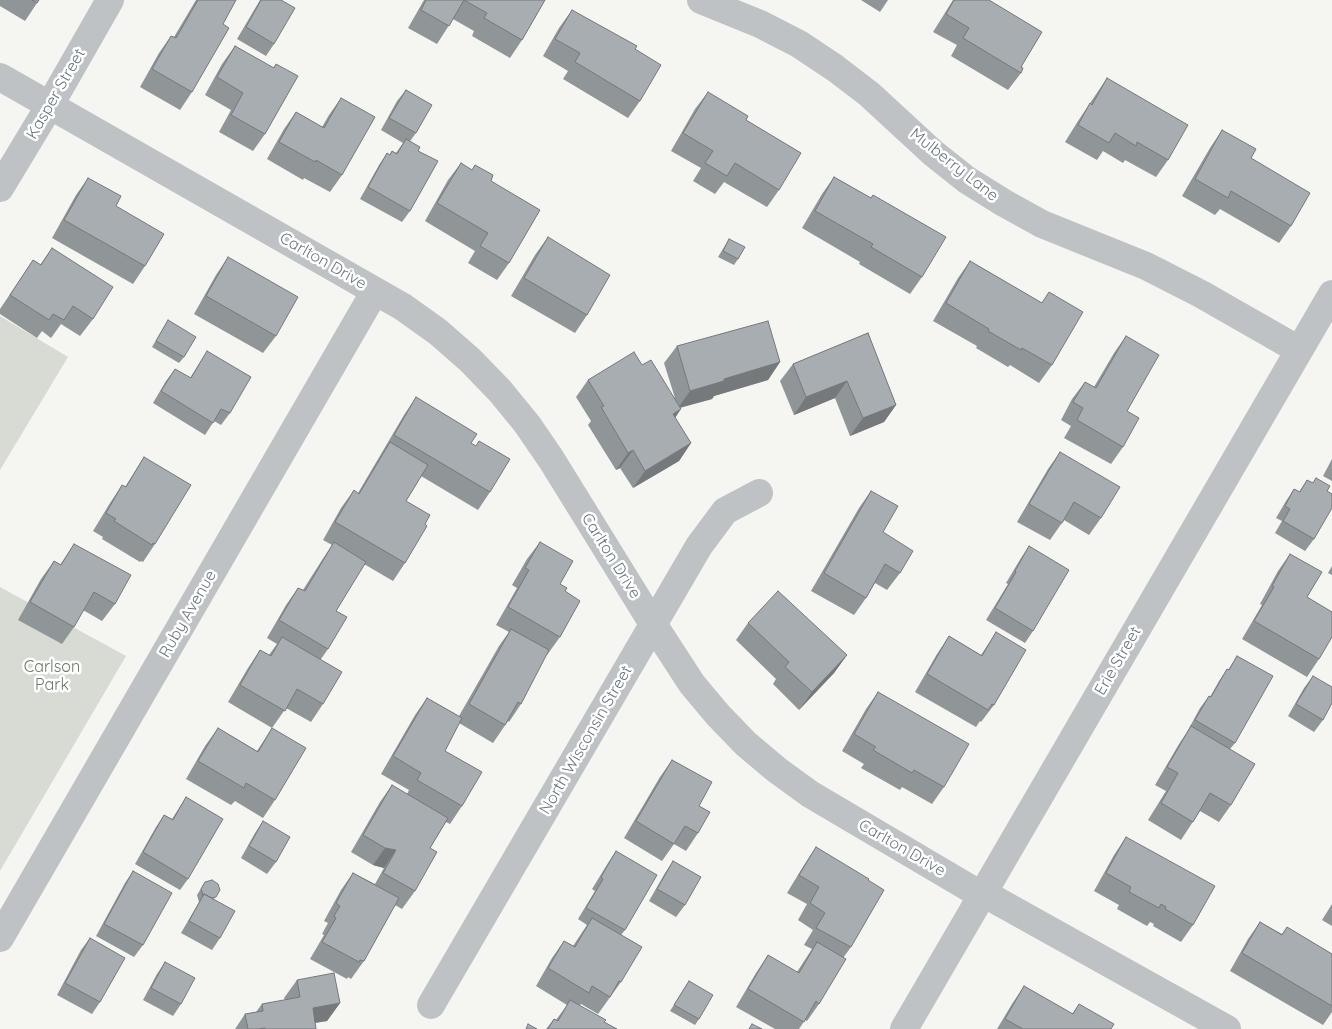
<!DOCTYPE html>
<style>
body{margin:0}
canvas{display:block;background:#f5f5f2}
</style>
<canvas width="1332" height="1029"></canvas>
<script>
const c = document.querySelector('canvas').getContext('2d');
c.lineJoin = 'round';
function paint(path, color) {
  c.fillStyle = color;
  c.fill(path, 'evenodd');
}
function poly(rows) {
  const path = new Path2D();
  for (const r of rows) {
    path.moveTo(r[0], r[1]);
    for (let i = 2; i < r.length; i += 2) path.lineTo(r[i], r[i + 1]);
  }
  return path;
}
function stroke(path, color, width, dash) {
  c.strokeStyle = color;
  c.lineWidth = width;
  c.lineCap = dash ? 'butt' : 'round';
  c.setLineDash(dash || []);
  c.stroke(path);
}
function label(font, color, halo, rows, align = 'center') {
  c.font = font + ' Quicksand,sans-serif';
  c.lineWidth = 5;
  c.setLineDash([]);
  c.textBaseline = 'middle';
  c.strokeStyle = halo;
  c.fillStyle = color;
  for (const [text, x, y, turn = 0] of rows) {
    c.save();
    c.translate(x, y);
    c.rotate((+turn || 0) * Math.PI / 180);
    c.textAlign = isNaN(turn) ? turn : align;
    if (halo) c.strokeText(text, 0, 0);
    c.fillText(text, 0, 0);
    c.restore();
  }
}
const green = poly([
 [0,316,68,357,0,470],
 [0,587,126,656,0,871]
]);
const minor = poly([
 [701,0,760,24,799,44,835,68,869,94,933,153,967,180,1004,203,1042,224,1146,266,1201,294,1299,350],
 [0,77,375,291,403,307,438,332,470,360,500,391,527,424,551,459,653,624,692,684,718,715,746,744,777,770,810,794,976,892,983,893,1227,1029],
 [0,188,50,105,110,0],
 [0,938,375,291],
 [431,1005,699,546,725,511,759,493],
 [904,1029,1332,294]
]);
const wall = poly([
 [0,0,39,0,25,21,0,6],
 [196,0,235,0,223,24,192,92,180,110,140,87,159,53,171,36,174,37],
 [260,0,281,0,274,44,266,56,237,39],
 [424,0,545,0,522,40,510,58,472,36,474,31,453,19,437,44,408,28],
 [861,0,888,0,880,12],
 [953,0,989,0,1021,67,1021,73,1008,90,951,56,957,45,933,32],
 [572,10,635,49,640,101,628,118,563,79,568,71,543,56,559,28],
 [235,46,273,68,276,64,265,134,253,151,219,132,231,110,205,95,222,64],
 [1107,78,1168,160,1156,177,1125,160,1123,163,1103,151,1097,160,1065,142,1078,121],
 [406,90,416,133,410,141,418,151,410,211,402,222,360,199,379,165,387,153,389,155,392,151,396,153,403,143,381,130,397,101],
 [708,92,746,120,779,190,767,207,724,182,715,194,693,181,701,168,671,151,695,109],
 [341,98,342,175,330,192,304,178,303,180,267,159,284,129,296,112,322,127,329,115],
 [1222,130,1291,226,1279,243,1220,209,1215,215,1182,196,1210,148],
 [461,163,472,170,475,165,491,181,509,263,497,280,468,263,475,251,425,221,448,180],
 [834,177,871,198,873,195,922,277,910,294,859,264,860,262,802,228,822,194],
 [88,178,116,206,145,266,133,284,52,238,76,195],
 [548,237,587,315,575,333,511,296,535,255],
 [729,239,738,259,734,265,718,257],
 [52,248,93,319,80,336,61,324,51,338,42,331,37,338,0,314,0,309,33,260,40,265],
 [228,257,276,336,263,353,194,314,216,275],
 [970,261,1042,303,1049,292,1052,365,1039,383,1010,365,1008,367,976,348,977,346,933,321,958,278],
 [168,320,184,357,179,363,152,347],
 [868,333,896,405,884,422,850,436,835,398,794,415,780,381,793,364],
 [1126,336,1127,411,1123,447,1111,464,1064,438,1071,426,1061,420,1072,399,1085,382,1094,387,1114,353],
 [677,346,780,362,768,380,714,396,712,399,680,408,675,418,691,443,679,461,633,488,620,468,616,470,588,425,591,421,576,397,588,380,642,365,675,398,664,363],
 [207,351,230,413,221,425,214,421,205,435,153,403,166,381,175,369,190,378],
 [416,397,471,443,490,492,478,510,421,476,406,501,425,524,405,563,393,581,364,564,336,611,328,649,321,659,323,704,311,722,286,708,272,728,275,800,263,818,235,801,231,805,186,779,205,746,218,728,257,751,272,728,228,702,248,668,260,650,269,655,277,644,267,638,286,605,298,588,303,590,322,560,332,545,323,540,341,508,354,490,358,493,404,415],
 [1060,452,1101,518,1089,535,1064,520,1050,540,1017,522,1048,469],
 [144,457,155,544,143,562,141,561,140,562,102,539,103,537,93,531,110,503,122,485,125,487],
 [1332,459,1332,481,1323,476],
 [1316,478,1327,491,1314,539,1305,551,1275,533,1282,521,1276,518,1286,501,1294,489,1299,492,1307,480,1313,483],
 [871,491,883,532,900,573,887,590,875,583,866,598,854,615,811,591,859,508],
 [540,542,560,584,565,591,560,637,547,655,546,654,521,704,509,722,508,721,493,743,459,723,445,751,462,806,450,824,446,822,430,848,415,891,402,909,395,905,364,961,351,979,348,977,347,979,310,959,324,935,322,934,328,923,324,921,341,890,353,873,375,884,384,868,373,865,351,852,380,802,392,785,407,794,409,790,381,774,415,715,427,698,459,716,499,646,509,632,496,625,517,588,512,585,527,559],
 [74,544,115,604,102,621,83,610,74,627,62,644,18,620,41,579,54,561,60,565],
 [1029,546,1033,631,1025,643,986,620,1008,584,1006,583,1021,558],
 [1290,554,1307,597,1319,659,1307,677,1242,639,1262,605,1260,604,1278,571],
 [1332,566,1332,575,1328,573],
 [748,623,847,655,834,673,799,710,773,684,776,679,736,640],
 [996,632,994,705,981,722,980,721,976,727,915,692,937,654,949,636,981,655],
 [1237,656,1235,743,1230,749,1231,805,1219,822,1200,811,1181,840,1148,820,1166,791,1155,785,1179,744,1187,732,1200,708,1209,696,1210,697,1219,681,1227,669,1228,670],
 [1313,676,1323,720,1314,732,1288,716,1304,688],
 [878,692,944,787,932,804,902,787,900,790,861,768,864,764,842,751,866,709],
 [672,760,699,806,698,833,686,851,674,844,662,861,624,838,660,777],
 [186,797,188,879,180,890,135,864,156,827,164,815,172,819],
 [263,821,276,862,267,874,241,858,255,833],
 [1126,837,1193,925,1181,942,1153,926,1154,924,1150,922,1147,926,1117,909,1119,905,1094,891,1114,855],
 [816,847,851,947,843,958,819,1004,807,1021,805,1020,799,1029,775,1029,736,1007,756,973,768,955,797,972,812,949,804,945,813,930,798,920,807,904,787,893,804,865],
 [616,851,625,930,621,935,621,982,598,1014,581,1004,579,1006,604,1022,617,1029,546,1029,554,1019,556,1020,567,1005,536,986,552,958,564,941,573,946,587,925,578,919,595,891,592,889,608,863],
 [673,861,685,905,676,917,649,901,665,873],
 [133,871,143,945,134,957,96,936,125,883],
 [205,882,215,900,220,938,212,950,181,933,199,902,197,895],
 [1332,904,1332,926,1322,920],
 [1260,922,1282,934,1287,927,1332,954,1332,1012,1323,1025,1230,971,1248,939],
 [90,938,100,1002,92,1014,57,995,81,950],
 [165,962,181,1004,173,1016,143,1000,157,974],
 [297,980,340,1003,327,1021,315,1023,316,1029,235,1029,245,1014,256,1012,262,1004,285,1000,284,998],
 [689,981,699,1019,695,1025,670,1011],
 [1024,986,1072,1014,1079,1004,1111,1029,997,1029,1012,1004]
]);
const shadedWall = poly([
 [780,362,768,380,714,396,712,399,678,408,690,391,724,379],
 [847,381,835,398,794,415,806,397],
 [896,405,884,422,850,436,863,418],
 [681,409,669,427,673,414],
 [691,443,679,461,633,488,645,471],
 [633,450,620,468,616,470,628,453],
 [847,655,834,673,799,710,812,692],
 [385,848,396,850,384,868,373,865],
 [340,1003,327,1021,300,1025,313,1008]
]);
const building = poly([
 [32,0,39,0,37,3,32,0],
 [198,0,236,0,223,24,229,28,192,92,152,69,171,36,176,38,198,0],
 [261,0,281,0,295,8,274,44,246,27,261,0],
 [426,0,545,0,522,40,484,18,487,13,464,0,449,26,421,10,426,0],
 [954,0,989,0,1042,32,1021,67,1023,68,1021,73,963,38,969,28,946,14,954,0],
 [572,10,637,46,635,49,661,65,640,101,575,62,580,53,555,39,572,10],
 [235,46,274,68,276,64,298,76,265,134,231,115,243,93,217,77,235,46],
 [1107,78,1188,125,1168,160,1137,142,1136,146,1115,133,1109,143,1078,125,1090,103,1092,105,1107,78],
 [406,90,432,105,416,133,389,118,406,90],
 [708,92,748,116,746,120,801,153,779,190,735,163,727,176,705,163,713,151,683,133,708,92],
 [341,98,375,117,342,175,316,160,315,162,279,142,296,112,324,128,341,98],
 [1222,130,1256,149,1251,158,1310,193,1291,226,1231,191,1228,198,1195,179,1222,130],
 [406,139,420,147,418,151,438,161,410,211,368,187,387,153,390,155,392,151,397,154,406,139],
 [461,163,472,170,475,165,493,175,491,181,540,210,509,263,480,246,488,233,437,203,461,163],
 [834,177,871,198,873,195,946,237,922,277,871,247,873,244,815,211,834,177],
 [88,178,121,196,116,206,164,234,145,266,64,220,88,178],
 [548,237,610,275,587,315,524,278,548,237],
 [729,239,745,247,738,259,723,251,729,239],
 [52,248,113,287,93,319,73,306,64,320,53,314,49,320,10,295,33,260,41,265,52,248],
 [228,257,298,297,276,336,206,296,228,257],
 [970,261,1042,303,1049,292,1083,312,1052,365,1022,348,1021,350,988,331,989,329,946,303,970,261],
 [168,320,196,337,184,357,156,341,168,320],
 [768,321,780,362,724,379,724,381,690,391,677,346,768,321],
 [868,333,896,405,863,418,847,381,806,397,793,364,868,333],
 [1126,336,1159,355,1127,411,1139,418,1123,447,1077,420,1083,408,1073,402,1085,382,1096,388,1126,336],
 [207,351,251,377,230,413,221,409,213,423,161,391,175,369,191,378,207,351],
 [634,352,642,365,651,360,681,409,673,414,691,443,645,471,633,450,628,453,601,407,604,406,588,380,634,352],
 [416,397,477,434,471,443,476,446,479,441,510,459,490,492,394,435,416,397],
 [390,442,428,465,406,501,430,515,425,524,427,526,405,563,335,522,354,490,359,494,390,442],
 [1060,452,1120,487,1101,518,1074,502,1062,523,1029,504,1060,452],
 [144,457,191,485,155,544,153,543,152,545,114,521,116,519,106,513,122,485,126,487,144,457],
 [1316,478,1330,486,1327,491,1332,494,1332,508,1314,539,1283,521,1290,509,1285,506,1294,489,1300,492,1307,480,1313,483,1316,478],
 [871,491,898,506,883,532,913,551,900,573,885,564,866,598,824,573,871,491],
 [334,542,366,562,336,611,347,617,328,649,279,620,298,588,305,591,334,542],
 [540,542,573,561,560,584,567,588,565,591,580,601,560,637,508,607,529,570,525,568,540,542],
 [74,544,131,575,115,604,94,592,74,627,30,602,54,561,61,565,74,544],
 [1029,546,1069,570,1033,631,995,608,1016,572,1015,571,1029,546],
 [1290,554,1322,572,1307,597,1332,612,1332,637,1319,659,1254,621,1274,587,1272,586,1290,554],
 [778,591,847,655,812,692,785,667,789,662,748,623,778,591],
 [511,629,549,650,521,704,518,702,505,725,469,704,511,629],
 [996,632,1026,650,994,705,992,704,988,710,927,674,949,636,982,656,996,632],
 [282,637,342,672,323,704,297,689,285,711,240,685,260,650,271,656,282,637],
 [1237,656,1273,676,1235,743,1195,720,1209,696,1211,697,1227,669,1229,670,1237,656],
 [1313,676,1332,687,1332,703,1323,720,1296,704,1313,676],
 [878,692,969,744,944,787,914,770,912,773,873,750,876,747,854,734,878,692],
 [427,698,462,718,445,751,482,772,462,806,417,780,421,773,393,756,427,698],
 [1191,726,1255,764,1231,805,1210,793,1193,822,1161,803,1178,773,1167,767,1191,726],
 [218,728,258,752,272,728,306,748,275,800,246,783,244,788,198,761,218,728],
 [672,760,712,782,699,806,710,812,698,833,685,826,674,844,636,821,672,760],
 [392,785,448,818,430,848,437,852,415,891,383,873,396,850,385,848,363,835,392,785],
 [186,797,223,819,188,879,143,852,164,815,173,820,186,797],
 [263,821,290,837,276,862,249,846,263,821],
 [1126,837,1215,886,1193,925,1165,909,1166,907,1161,904,1159,908,1129,892,1131,887,1106,873,1126,837],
 [816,847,869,879,868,880,884,890,851,947,816,928,825,913,810,903,819,887,799,875,816,847],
 [616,851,657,875,625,930,586,908,603,879,601,877,616,851],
 [673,861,701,877,685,905,657,889,673,861],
 [133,871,172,893,143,945,104,924,133,871],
 [353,873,399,898,364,961,360,960,359,962,322,942,336,918,334,916,340,906,336,903,353,873],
 [212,880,218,884,220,890,216,897,212,898,204,894,203,896,203,895,201,889,205,882,212,880],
 [204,894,235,911,220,938,189,921,204,894],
 [592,918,642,947,621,982,619,981,610,997,592,986,589,993,548,968,564,941,575,947,592,918],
 [1260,922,1282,935,1287,927,1332,954,1332,1006,1242,953,1260,922],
 [90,938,125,958,100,1002,65,983,90,938],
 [817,942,846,959,819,1004,816,1001,804,1022,748,989,768,955,799,973,817,942],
 [165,962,195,978,181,1004,151,988,165,962],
 [334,973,340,1003,313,1008,316,1029,265,1029,265,1028,258,1029,248,1029,245,1014,263,1011,262,1004,300,997,297,980,334,973],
 [689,981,713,995,699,1019,674,1005,689,981],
 [1024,986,1073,1014,1079,1004,1114,1024,1111,1029,1023,1029,1005,1019,1024,986],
 [570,1000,606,1020,604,1022,617,1029,548,1029,554,1019,558,1021,570,1000],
 [528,1024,537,1029,526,1029,528,1024],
 [752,1024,762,1029,749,1029,752,1024]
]);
const streetNames = [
 ["Kasper Street",56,94,-60],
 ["Mulberry Lane",954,165,38],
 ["Carlton Drive",323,261,30],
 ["Carlton Drive",611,556,58],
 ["Ruby Avenue",188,614,-60],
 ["Erie Street",1118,661,-60],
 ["North Wisconsin Street",586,740,-60],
 ["Carlton Drive",902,848,30]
];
const parkNames = [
 ["Carlson",52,667],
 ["Park",52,685]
];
paint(green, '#d7dbd3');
stroke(minor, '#bfc2c5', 28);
paint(wall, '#909598');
paint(shadedWall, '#75797c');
paint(building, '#a7adb1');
stroke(building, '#75797c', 1);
label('16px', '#68767f', '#fff', streetNames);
label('16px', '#6a7766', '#fff', parkNames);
</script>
